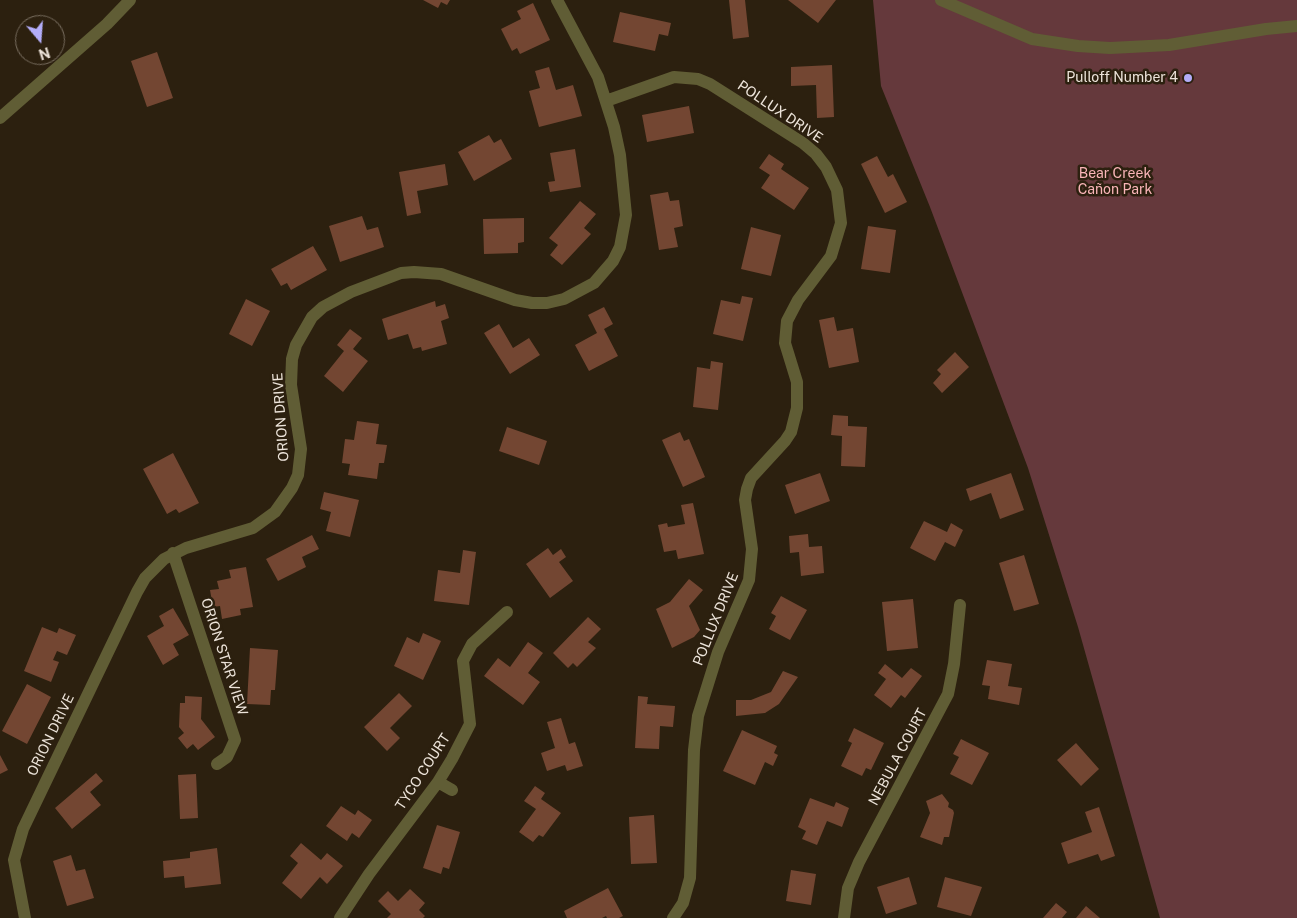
<!DOCTYPE html>
<meta charset="utf-8">
<style>
body{margin:0}
#map{position:relative;width:1297px;height:918px;overflow:hidden;background:#2c200f;font-family:"Public Sans",sans-serif}
canvas{display:block}
.north{position:absolute;left:15px;top:15px;width:50px;height:50px;box-sizing:border-box;background:#2c200f;border:1px solid #796e60;border-radius:50%;rotate:162deg;font-size:14px;font-weight:700;line-height:20px;text-align:center;color:#ede4da}
.north::after{content:'';display:block;margin:auto;width:18px;height:22px;background:#b3adf9;clip-path:polygon(50% 0,100% 100%,50% 72%,0 100%)}
</style>
<div id="map">
<canvas width="1297" height="918"></canvas>
<div class="north">N</div>
</div>
<script>
const c = document.querySelector('canvas').getContext('2d');
c.lineJoin = 'round';
function paint(path, color) {
  c.fillStyle = color;
  c.fill(path, 'evenodd');
}
function poly(rows) {
  const path = new Path2D();
  for (const r of rows) {
    path.moveTo(r[0], r[1]);
    for (let i = 2; i < r.length; i += 2) path.lineTo(r[i], r[i + 1]);
  }
  return path;
}
function stroke(path, color, width, dash) {
  c.strokeStyle = color;
  c.lineWidth = width;
  c.lineCap = dash ? 'butt' : 'round';
  c.setLineDash(dash || []);
  c.stroke(path);
}
function label(font, color, halo, rows, align = 'center') {
  c.font = font + ' "Public Sans",sans-serif';
  c.lineWidth = 5;
  c.setLineDash([]);
  c.textBaseline = 'middle';
  c.strokeStyle = halo;
  c.fillStyle = color;
  for (const [text, x, y, turn = 0] of rows) {
    c.save();
    c.translate(x, y);
    c.rotate((+turn || 0) * Math.PI / 180);
    c.textAlign = isNaN(turn) ? turn : align;
    if (halo) c.strokeText(text, 0, 0);
    c.fillText(text, 0, 0);
    c.restore();
  }
}
const green = poly([
 [873,0,1297,0,1297,918,1160,918,1078,627,1028,468,930,207,881,86]
]);
const building = poly([
 [423,0,450,0,447,5,441,2,438,8],
 [729,0,745,0,749,37,733,39],
 [788,0,836,0,818,23],
 [533,3,550,40,520,54,517,48,512,51,501,29,521,19,517,11],
 [620,12,671,23,668,36,659,34,655,51,613,42],
 [157,52,173,98,147,107,131,61],
 [832,65,834,117,817,118,816,85,791,86,791,67],
 [549,67,556,90,573,85,582,116,539,127,529,91,540,88,535,71],
 [689,106,694,133,647,142,642,115],
 [489,135,494,143,501,139,512,159,474,181,458,152],
 [575,149,581,187,550,192,548,182,555,181,550,153],
 [769,154,784,164,781,169,809,188,794,210,761,188,770,175,759,168],
 [877,156,888,177,893,174,907,202,885,213,861,164],
 [445,164,448,185,417,191,421,213,407,216,399,172],
 [668,192,670,201,679,200,683,226,674,228,678,247,659,250,650,195],
 [580,201,596,214,584,228,591,234,562,265,550,255,558,245,549,238],
 [362,216,367,230,378,227,384,247,340,262,329,226],
 [524,218,524,242,518,243,518,253,484,254,483,219],
 [868,226,896,230,890,273,861,269],
 [751,227,781,235,771,276,741,269],
 [313,246,327,270,291,290,287,283,281,286,271,269],
 [742,296,753,298,743,341,713,334,721,300,740,304],
 [246,299,270,311,252,346,229,334],
 [435,301,436,307,445,304,449,318,441,321,447,344,422,351,421,347,413,349,408,334,388,340,382,319],
 [604,307,613,324,604,329,618,356,589,371,575,345,597,333,588,315],
 [834,317,837,331,853,328,859,362,829,368,819,320],
 [499,324,513,348,529,338,540,355,510,374,484,333],
 [350,329,362,338,353,349,368,361,343,392,324,376,344,351,337,345],
 [955,352,969,367,942,393,933,383,941,374,937,370],
 [711,361,723,363,718,410,693,407,697,367,710,369],
 [833,415,848,416,848,426,867,427,865,467,841,466,842,436,831,435],
 [357,421,379,424,376,444,387,445,384,463,379,463,377,479,348,475,350,464,342,463,345,439,354,440],
 [507,427,547,441,539,465,499,451],
 [680,432,684,441,689,439,705,477,683,487,662,440],
 [173,453,199,503,179,513,176,509,167,514,143,469],
 [820,473,830,501,795,514,785,485],
 [1011,473,1024,510,1000,519,991,493,970,501,966,489],
 [324,492,359,500,350,537,326,531,331,512,320,509],
 [693,503,704,554,678,559,676,550,664,552,658,525,667,523,668,527,685,524,681,505],
 [924,521,947,532,951,523,963,530,955,547,945,542,935,561,910,548],
 [808,534,809,547,822,546,824,573,801,576,799,552,790,553,789,536],
 [312,535,319,549,302,557,306,567,278,581,266,559],
 [548,548,553,555,561,549,566,557,559,562,573,581,550,598,526,564],
 [463,550,476,552,469,605,434,601,438,570,460,573],
 [1024,555,1039,604,1014,611,999,563],
 [246,567,253,607,240,609,241,615,222,619,220,606,213,607,210,590,219,589,217,581,231,578,229,570],
 [689,579,703,590,689,606,700,630,694,637,672,648,656,609,670,602],
 [781,596,807,610,790,640,769,629,776,616,771,613],
 [913,599,918,648,887,651,882,602],
 [173,608,189,635,173,644,179,655,163,665,147,636,164,626,159,616],
 [588,617,601,629,588,642,596,648,577,667,573,663,568,668,553,653],
 [42,627,57,633,59,628,76,635,67,655,57,651,53,660,59,662,51,682,24,671],
 [423,633,441,641,423,680,394,666,407,637,419,643],
 [528,642,543,653,528,673,540,682,523,705,484,676,498,658,510,667],
 [250,648,278,650,275,690,271,690,270,705,247,704],
 [987,660,1012,664,1008,686,1022,688,1019,705,988,699,990,686,982,685],
 [885,664,902,678,911,668,922,676,905,698,901,695,891,708,874,695,886,679,878,673],
 [783,671,798,677,779,704,765,713,736,716,736,700,751,700,771,692],
 [27,684,51,697,27,744,2,731],
 [399,693,412,706,390,728,400,738,387,751,364,727],
 [185,696,202,697,201,719,215,737,198,750,193,744,187,749,178,738,184,733,179,727,180,703,185,703],
 [638,696,648,697,647,704,675,706,673,727,660,726,659,749,635,748],
 [561,718,569,744,575,742,583,766,567,771,565,765,547,771,541,753,555,748,547,722],
 [854,728,884,743,871,770,866,768,862,776,841,766,852,743,848,741],
 [742,730,777,746,774,753,778,755,773,766,765,762,755,785,723,771],
 [961,739,989,753,972,785,950,774,959,757,953,754],
 [1076,743,1099,769,1081,786,1057,760],
 [0,755,8,770,0,774],
 [96,773,103,781,90,792,101,805,72,829,55,808],
 [196,774,198,818,180,819,178,775],
 [535,786,545,793,541,799,561,813,543,837,539,835,533,842,519,832,536,809,524,801],
 [942,794,949,803,948,807,953,810,954,813,949,837,944,837,942,845,920,837,930,813,926,801],
 [810,798,834,807,836,802,849,808,842,827,827,821,817,845,802,839,806,831,798,827],
 [341,806,355,815,358,810,372,820,359,838,352,833,347,841,326,826],
 [1099,807,1115,856,1101,861,1098,854,1068,864,1061,843,1092,832,1085,812],
 [654,815,657,863,631,864,629,817],
 [437,825,460,832,449,869,443,867,441,874,423,868],
 [301,843,321,860,327,853,343,866,327,884,320,877,301,899,282,883,298,863,290,856],
 [217,848,221,884,185,888,184,876,164,878,163,861,190,858,190,852],
 [71,855,76,871,85,869,94,898,67,906,53,861],
 [791,870,816,874,811,905,786,901],
 [909,877,917,904,886,914,877,887],
 [945,877,982,887,971,916,937,907],
 [608,888,623,916,619,918,607,918,606,916,602,918,567,918,564,911],
 [410,889,425,903,419,910,425,916,423,918,387,918,391,914,378,901,388,891,398,901],
 [1056,903,1067,912,1062,918,1043,918],
 [1086,906,1100,918,1076,918]
]);
const minor = poly([
 [606,101,674,77,698,79,710,84,803,143,816,154,826,167,837,190,841,223,831,256,798,300,787,321,785,343,797,382,797,408,791,432,785,441,751,478,747,489,745,500,752,549,749,580,718,652,698,716,694,750,690,878,683,903,673,918],
 [0,118,107,24,130,0],
 [173,553,235,740,227,757,217,764],
 [438,782,452,790],
 [25,918,14,860,23,829,137,592,145,578,164,559,186,548,253,528,275,512,292,488,298,475,301,449,291,385,292,359,296,345,312,317,323,307,351,292,401,273,414,272,441,274,515,300,532,303,547,303,564,299,594,283,613,261,620,247,626,215,620,155,614,127,598,77,557,0],
 [340,918,369,874,438,782,452,759,470,724,463,661,472,644,507,612],
 [844,918,848,888,859,862,948,694,954,664,960,605]
]);
const tertiary = poly([
 [941,0,1032,39,1078,46,1110,48,1169,45,1266,29,1297,26]
]);
const markers = [
 [1188,78,5,"#b3adf9"]
];
const poiNames = [
 ["Pulloff Number 4",1178,78]
];
const streetNames = [
 ["POLLUX DRIVE",780,112,34],
 ["ORION DRIVE",281,417,-94],
 ["POLLUX DRIVE",716,619,-68],
 ["ORION STAR VIEW",224,657,72],
 ["ORION DRIVE",51,735,-64],
 ["NEBULA COURT",898,757,-62],
 ["TYCO COURT",423,772,-57]
];
const parkNames = [
 ["Bear Creek",1115,174],
 ["Cañon Park",1115,190]
];
paint(green, '#65393c');
paint(building, '#734632');
stroke(minor, '#605d35', 12);
stroke(tertiary, '#605d35', 12);
for (const [x, y, r, color] of markers) {
  const dot = new Path2D();
  dot.arc(x, y, r, 0, 2 * Math.PI);
  c.fillStyle = color;
  c.fill(dot);
  stroke(dot, '#2c200f', 2);
}
label('14px', '#ede4da', '#2c200f', poiNames, 'right');
label('14px', '#ede4da', '#2c200f', streetNames);
label('14px', '#fab5b8', '#2c200f', parkNames);
</script>
